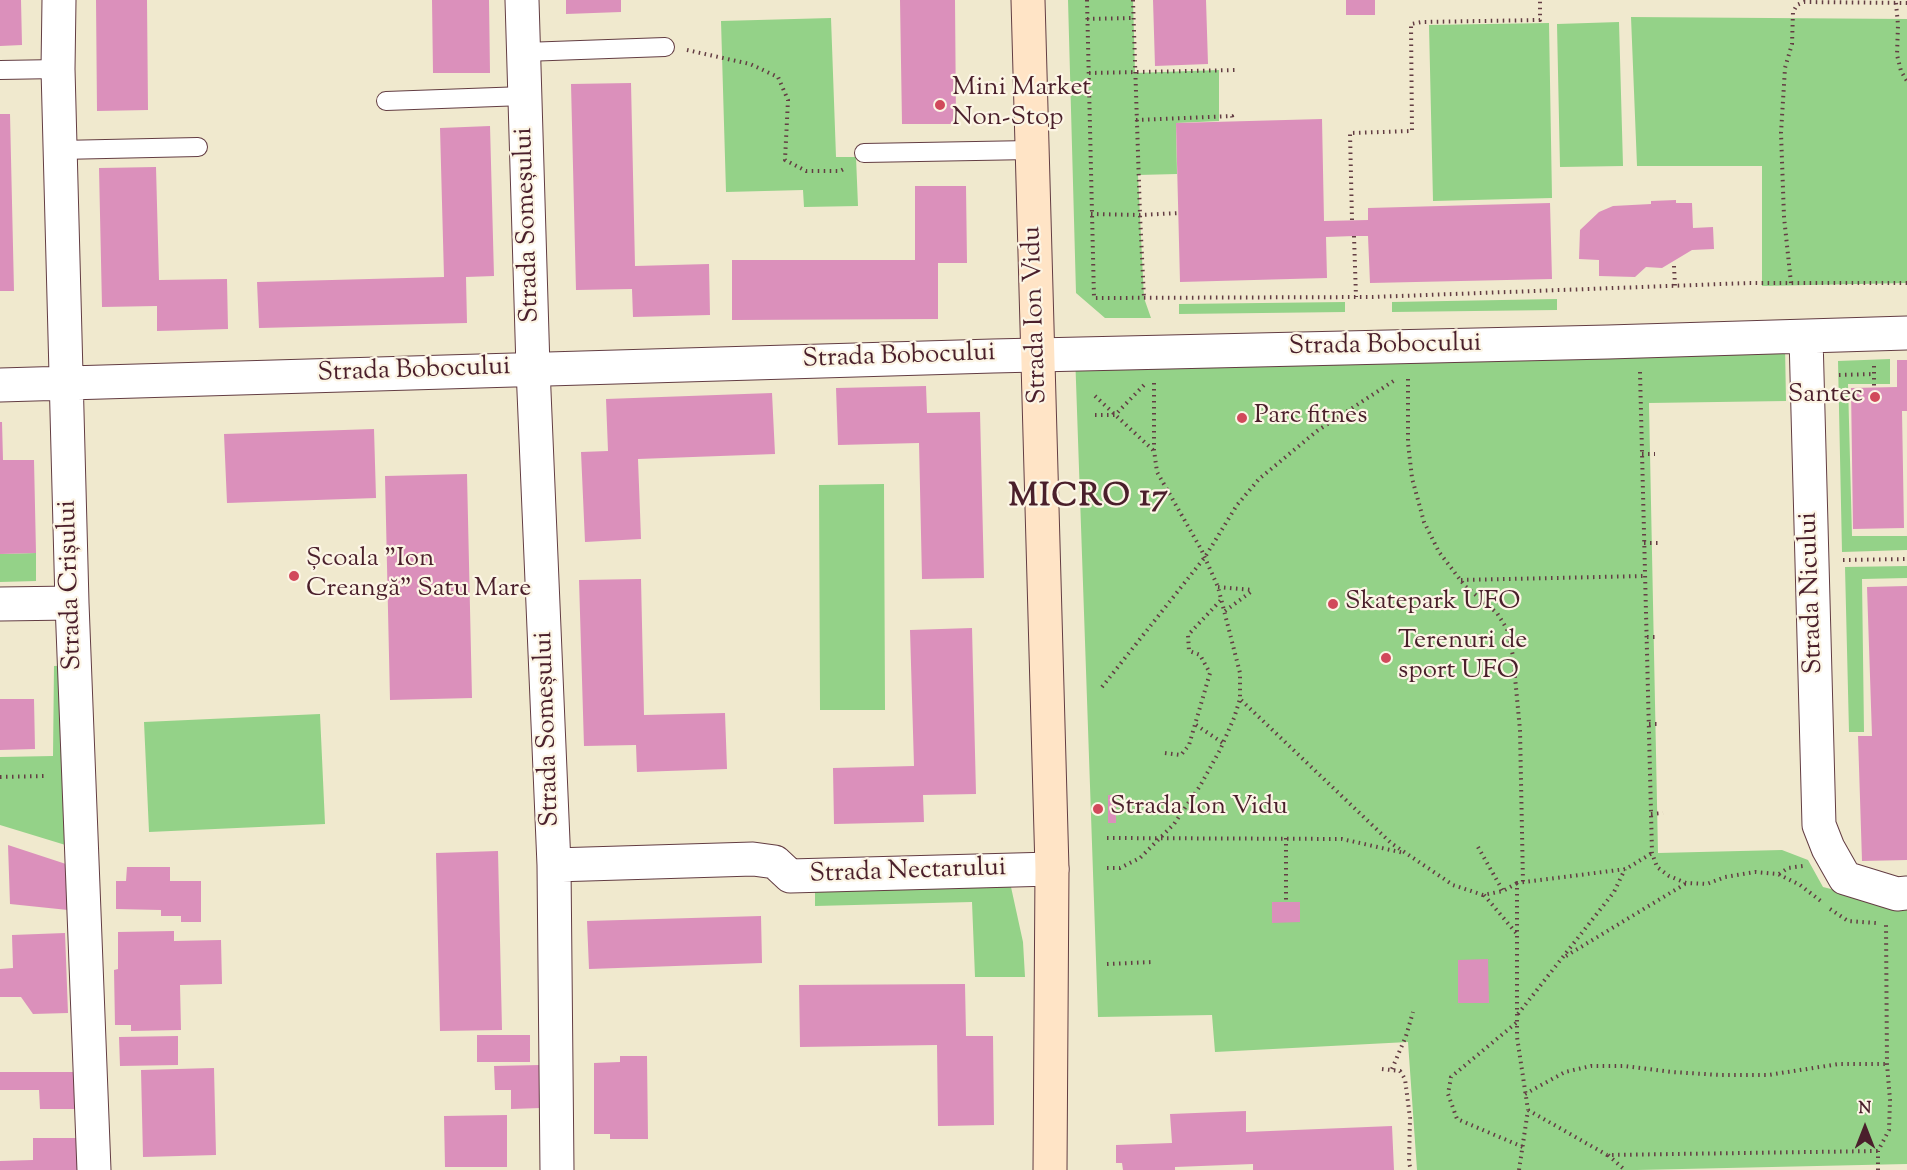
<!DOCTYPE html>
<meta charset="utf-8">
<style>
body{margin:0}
#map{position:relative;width:1907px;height:1170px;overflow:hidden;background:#f0e9ce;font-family:"Sorts Mill Goudy",serif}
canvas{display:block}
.north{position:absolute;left:1835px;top:1098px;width:60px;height:60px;-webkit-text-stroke:4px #fcf5e5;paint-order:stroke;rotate:0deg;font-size:16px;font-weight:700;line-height:24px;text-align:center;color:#4a1f2b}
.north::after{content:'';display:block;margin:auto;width:21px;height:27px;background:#4a1f2b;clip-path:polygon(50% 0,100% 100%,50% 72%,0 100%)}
</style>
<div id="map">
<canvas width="1907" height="1170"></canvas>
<div class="north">N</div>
</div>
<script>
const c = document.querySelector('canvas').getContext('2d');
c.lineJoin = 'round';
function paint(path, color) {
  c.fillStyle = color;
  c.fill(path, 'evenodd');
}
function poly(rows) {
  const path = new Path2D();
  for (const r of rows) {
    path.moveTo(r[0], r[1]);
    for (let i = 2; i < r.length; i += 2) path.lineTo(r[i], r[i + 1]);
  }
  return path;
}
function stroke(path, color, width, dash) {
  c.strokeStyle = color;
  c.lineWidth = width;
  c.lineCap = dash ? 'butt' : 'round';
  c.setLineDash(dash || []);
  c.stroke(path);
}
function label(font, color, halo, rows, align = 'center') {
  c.font = font + ' "Sorts Mill Goudy",serif';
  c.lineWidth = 4.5;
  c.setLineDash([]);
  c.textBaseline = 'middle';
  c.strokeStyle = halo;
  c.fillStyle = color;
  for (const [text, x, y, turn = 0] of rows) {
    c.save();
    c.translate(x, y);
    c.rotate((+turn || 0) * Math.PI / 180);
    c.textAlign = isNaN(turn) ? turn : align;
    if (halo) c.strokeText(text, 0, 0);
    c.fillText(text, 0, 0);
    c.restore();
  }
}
const green = poly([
 [1068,0,1133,0,1135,73,1219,70,1219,121,1176,123,1177,174,1138,175,1144,298,1151,318,1105,318,1076,293],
 [1631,17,1907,19,1907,283,1762,286,1762,166,1637,166],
 [831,18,836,157,856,157,858,206,804,207,803,190,726,192,721,21],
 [1619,22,1623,166,1560,167,1557,24],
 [1549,23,1552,198,1433,201,1429,25],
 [1557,299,1557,310,1392,312,1392,302],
 [1345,302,1345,312,1179,314,1179,304],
 [1785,346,1786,401,1649,403,1658,853,1782,850,1808,860,1823,887,1895,905,1907,905,1907,1164,1637,1170,1417,1170,1408,1042,1215,1052,1212,1015,1098,1017,1075,353],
 [1890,359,1890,384,1848,384,1852,536,1907,536,1907,550,1842,552,1838,361],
 [884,484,885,710,820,710,819,485],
 [36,553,36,581,0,582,0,554],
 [1907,566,1907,578,1862,579,1864,732,1849,732,1845,567],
 [74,665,72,847,0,825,0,757,53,756,54,666],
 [320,714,325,824,149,832,144,722],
 [997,880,1011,887,1023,942,1025,977,975,977,972,902,815,906,815,884]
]);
const building = poly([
 [0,0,21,0,22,45,0,46],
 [96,0,147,0,148,110,97,111],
 [432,0,489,0,490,73,433,73],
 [566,0,621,0,621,12,566,14],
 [900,0,955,0,956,124,902,124],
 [1153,0,1206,0,1208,64,1155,66],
 [1346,0,1375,0,1375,15,1346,15],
 [631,83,635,266,709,264,710,315,633,317,632,289,576,290,571,84],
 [0,114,10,114,14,291,0,291],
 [1322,119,1324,221,1368,220,1368,208,1550,203,1552,279,1370,283,1368,236,1354,236,1326,237,1327,278,1180,282,1176,123],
 [490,126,494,276,466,277,467,323,259,328,257,282,444,277,440,128],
 [156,167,159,280,227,279,228,329,157,331,157,306,102,307,99,168],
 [915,186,966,186,967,263,938,263,938,319,732,320,732,260,915,260],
 [1676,200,1676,203,1692,203,1693,228,1713,227,1714,249,1692,250,1662,268,1646,267,1635,277,1599,276,1599,260,1579,259,1580,230,1599,212,1613,206,1651,204,1651,201],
 [1897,360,1907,360,1907,411,1902,411,1904,528,1853,529,1851,388,1897,387],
 [926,386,927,413,980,412,984,578,922,579,919,443,838,445,836,388],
 [772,393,775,454,638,459,641,539,585,542,581,452,608,451,606,399],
 [0,422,2,422,3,460,34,460,36,553,0,554],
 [374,429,376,498,227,503,224,434],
 [467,474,472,698,390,700,385,476],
 [641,579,644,715,725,713,727,769,637,772,636,745,584,746,579,580],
 [1907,586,1907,860,1862,861,1858,736,1872,736,1867,587],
 [972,628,976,794,923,795,924,822,834,824,833,768,914,766,910,630],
 [0,699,34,699,35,749,0,750],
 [1108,795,1116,795,1116,823,1108,823],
 [8,845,69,865,68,910,10,904],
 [498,851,502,1030,440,1031,436,853],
 [127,867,170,867,170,881,201,881,201,922,181,922,181,916,161,916,161,910,116,909,116,881,126,881],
 [1272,902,1300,902,1300,922,1272,923],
 [761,916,762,963,589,969,587,921],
 [174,931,174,941,221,940,222,984,180,985,181,1030,131,1031,131,1025,115,1025,114,970,118,969,118,932],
 [65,933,68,1013,33,1014,21,997,0,997,0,969,13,968,12,935],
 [1488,959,1489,1003,1458,1003,1458,960],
 [965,984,966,1036,993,1036,994,1125,938,1126,937,1045,800,1047,799,985],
 [477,1035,530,1035,530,1062,477,1062],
 [178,1036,178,1065,120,1066,119,1037],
 [620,1056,647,1056,648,1139,610,1139,610,1134,594,1134,594,1063,620,1062],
 [540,1065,541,1108,511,1109,511,1090,495,1090,494,1066],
 [214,1068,216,1155,143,1157,141,1070],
 [0,1072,76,1072,77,1109,40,1109,39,1090,0,1090],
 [1246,1111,1246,1132,1392,1126,1394,1170,1253,1170,1253,1164,1175,1167,1175,1170,1123,1170,1122,1163,1116,1163,1116,1145,1172,1143,1170,1114],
 [507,1115,507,1167,445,1167,444,1116],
 [33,1138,77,1138,78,1170,0,1170,0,1161,33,1160]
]);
const path = poly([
 [1087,0,1094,298,1373,297,1749,283,1907,283],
 [1133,0,1140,215,1144,298],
 [1896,3,1898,25,1897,55,1901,71,1907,81],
 [1087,19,1133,18],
 [687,50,750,64,778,77,788,100,785,160,806,171,840,171,846,168],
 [1089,73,1236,70],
 [1136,120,1232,116,1233,121],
 [1091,214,1140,215,1179,213],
 [1352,220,1350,133,1412,131,1411,24,1422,22,1540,20,1540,0],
 [1354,236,1356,297],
 [1674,266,1675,286],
 [1791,283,1784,217,1781,133,1785,68,1792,44,1793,12,1797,5,1804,2,1907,3],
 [1874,366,1874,388],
 [1640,372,1652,853,1657,867,1669,876,1686,883,1707,884,1725,877,1755,872,1778,874,1800,885,1822,902],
 [1839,375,1874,374],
 [1408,379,1408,443,1412,478,1424,522,1439,552,1465,586,1497,613,1507,629,1513,656,1520,730,1523,883],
 [1154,383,1154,450,1157,472,1201,549,1218,587,1240,673,1240,699,1391,843,1453,885,1483,895,1503,891,1517,883],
 [1095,396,1153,450],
 [1095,415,1115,415,1145,384],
 [1642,454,1655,454],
 [1644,543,1658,543],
 [1843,560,1907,559],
 [1461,580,1645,576],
 [1218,587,1253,590],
 [1225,611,1252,591],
 [1647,637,1659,637],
 [1102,687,1205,557,1237,505,1259,479,1317,431,1395,380],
 [1649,724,1661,724],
 [1196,725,1223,743],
 [1165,753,1181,755,1189,745,1210,673,1200,655,1189,651,1188,635,1221,600],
 [0,777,46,776],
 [1651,814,1663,813],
 [1107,838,1342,839,1404,853],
 [1286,838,1286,902],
 [1478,847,1503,891],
 [1107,868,1120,868,1140,858,1174,824,1200,786,1220,750,1234,718,1240,699],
 [1779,874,1788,868,1803,866],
 [1484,895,1517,934],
 [1830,909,1848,921,1876,923],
 [1566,956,1685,884],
 [1107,964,1152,962],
 [1518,1014,1614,892,1625,869],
 [1516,1023,1451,1077,1448,1094,1457,1119,1523,1147],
 [1382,1069,1400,1071,1405,1079,1410,1118,1409,1163,1411,1170],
 [1392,1069,1406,1036,1413,1012],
 [1525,1094,1565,1072,1591,1066,1625,1066,1672,1072,1720,1075,1768,1075,1839,1064,1887,1064],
 [1528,1110,1607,1155,1878,1151],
 [1608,1155,1625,1170],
 [1519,1170,1528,1110,1517,1037,1517,883,1626,869,1652,853],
 [1878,1170,1878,1151,1889,1130,1890,1100,1887,1064,1886,924]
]);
const lane = poly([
 [524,52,665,47],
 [0,70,58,69],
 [386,101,524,96],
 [60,150,198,147],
 [864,153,1031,150]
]);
const street = poly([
 [59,0,58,69,72,603,94,1170],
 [522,0,533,368,554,865,557,1170],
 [1806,337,1819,825,1828,848,1845,878,1897,894,1907,893],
 [0,385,993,356,1608,342,1907,333],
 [0,604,72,603],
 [554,865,753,859,775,862,790,876,1052,869]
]);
const secondary = poly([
 [1028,0,1052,869,1050,1170]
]);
const markers = [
 [940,105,6,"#d1495b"],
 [1875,397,6,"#d1495b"],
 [1242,418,6,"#d1495b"],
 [294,576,6,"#d1495b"],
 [1333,604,6,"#d1495b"],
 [1386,658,6,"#d1495b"],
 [1098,809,6,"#d1495b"]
];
const poiNames = [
 ["Mini Market",952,90],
 ["Non-Stop",952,120],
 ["Santec",1863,397,"right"],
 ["Parc fitnes",1254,418],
 ["Școala \"Ion",306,561],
 ["Creangă\" Satu Mare",306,591],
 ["Skatepark UFO",1345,604],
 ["Terenuri de",1398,643],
 ["sport UFO",1398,673],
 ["Strada Ion Vidu",1110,809]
];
const streetNames = [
 ["Strada Someșului",529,225,-92],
 ["Strada Ion Vidu",1037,315,-92],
 ["Strada Bobocului",1385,347,-1],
 ["Strada Bobocului",899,358,-2],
 ["Strada Bobocului",414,372,-2],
 ["Strada Crișului",72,585,-92],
 ["Strada Nicului",1813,593,-92],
 ["Strada Someșului",549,729,-92],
 ["Strada Nectarului",908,873,-2]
];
const districtNames = [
 ["MICRO 17",1089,500]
];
paint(green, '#94d288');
paint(building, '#db90bb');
stroke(lane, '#633d43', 20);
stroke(street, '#633d43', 35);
stroke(secondary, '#633d43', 35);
stroke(path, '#633d43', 4, [1.5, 4.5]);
stroke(lane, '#fff', 18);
stroke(street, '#fff', 33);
stroke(secondary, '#ffe4c6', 33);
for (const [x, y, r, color] of markers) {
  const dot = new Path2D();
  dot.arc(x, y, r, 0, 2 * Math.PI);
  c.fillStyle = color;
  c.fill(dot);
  stroke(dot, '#fcf5e5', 2);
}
label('26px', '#4a1f2b', '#fcf5e5', poiNames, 'left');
label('26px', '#4a1f2b', '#fcf5e5', streetNames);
c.letterSpacing = '1.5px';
label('bold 32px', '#4a1f2b', '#fcf5e5', districtNames);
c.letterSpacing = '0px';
</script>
